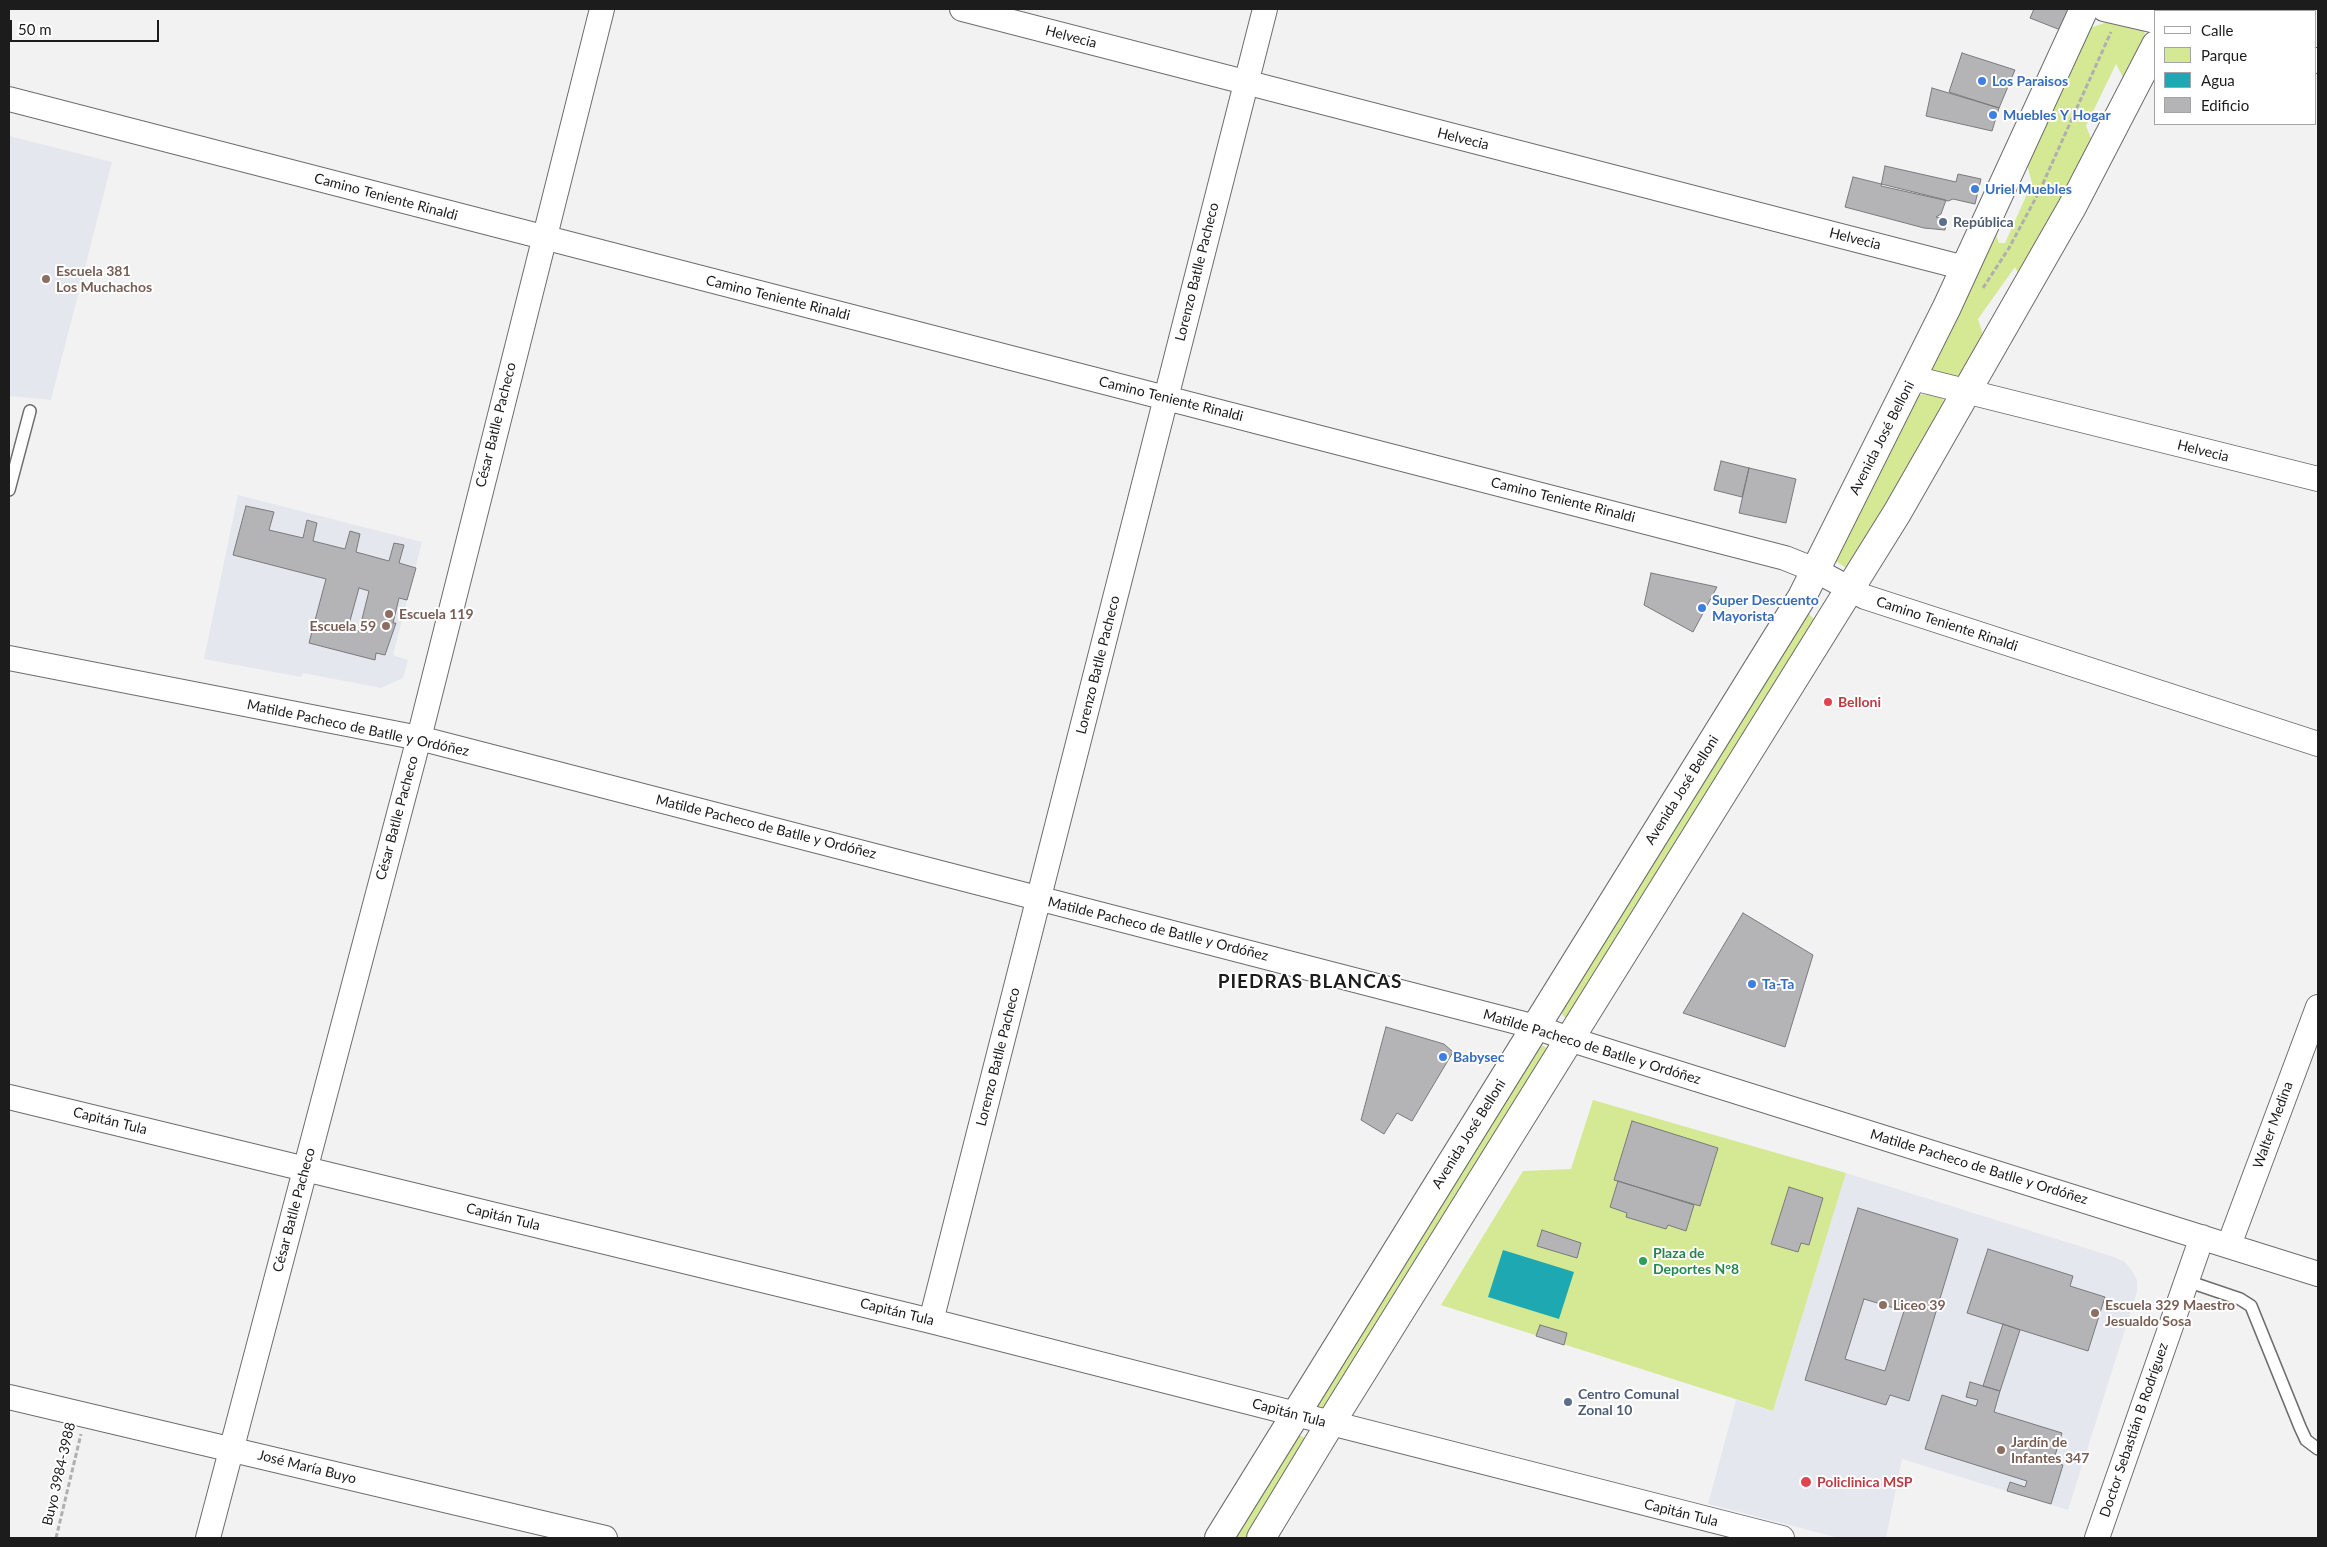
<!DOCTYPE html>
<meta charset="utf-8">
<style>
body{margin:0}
#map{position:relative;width:2327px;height:1547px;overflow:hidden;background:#f2f2f3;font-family:Lato,sans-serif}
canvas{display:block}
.frame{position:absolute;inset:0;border:10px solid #1c1c1d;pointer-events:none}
.legend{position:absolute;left:2154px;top:10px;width:162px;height:115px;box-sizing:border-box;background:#fff;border:1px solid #a4a4a5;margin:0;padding:6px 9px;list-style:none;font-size:15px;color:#1c1c1d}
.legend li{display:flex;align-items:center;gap:10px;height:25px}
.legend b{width:25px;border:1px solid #a4a4a5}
.scale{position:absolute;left:10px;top:20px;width:149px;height:22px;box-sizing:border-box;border:2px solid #1c1c1d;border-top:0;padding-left:6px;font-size:15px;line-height:18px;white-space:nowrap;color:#1c1c1d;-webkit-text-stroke:4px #fff;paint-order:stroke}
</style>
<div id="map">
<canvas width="2327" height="1547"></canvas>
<div class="frame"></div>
<ul class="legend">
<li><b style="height:6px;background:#fff"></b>Calle</li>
<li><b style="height:14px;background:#d5e894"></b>Parque</li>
<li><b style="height:14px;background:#1ea9b2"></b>Agua</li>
<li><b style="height:14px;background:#b4b4b6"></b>Edificio</li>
</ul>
<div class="scale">50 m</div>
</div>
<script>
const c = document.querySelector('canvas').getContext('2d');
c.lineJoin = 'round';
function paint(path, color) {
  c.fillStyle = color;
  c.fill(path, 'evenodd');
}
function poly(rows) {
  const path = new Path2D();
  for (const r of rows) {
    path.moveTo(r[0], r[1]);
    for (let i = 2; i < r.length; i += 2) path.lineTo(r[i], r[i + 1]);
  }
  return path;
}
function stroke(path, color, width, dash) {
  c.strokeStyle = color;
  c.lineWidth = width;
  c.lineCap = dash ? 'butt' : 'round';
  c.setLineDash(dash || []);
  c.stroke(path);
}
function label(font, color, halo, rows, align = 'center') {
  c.font = font + ' Lato,sans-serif';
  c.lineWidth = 4;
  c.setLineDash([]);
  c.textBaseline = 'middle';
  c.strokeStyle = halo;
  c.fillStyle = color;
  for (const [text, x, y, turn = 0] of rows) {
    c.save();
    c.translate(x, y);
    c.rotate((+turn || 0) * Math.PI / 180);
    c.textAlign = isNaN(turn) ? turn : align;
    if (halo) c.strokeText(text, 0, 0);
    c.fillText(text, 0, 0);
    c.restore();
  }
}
const built = poly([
 [9,136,112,162,51,400,9,396],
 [238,495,422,542,393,655,408,660,403,678,381,688,303,673,301,677,204,659],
 [1846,1173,2114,1257,2125,1262,2132,1271,2137,1280,2137,1292,2068,1510,1902,1459,1886,1538,1839,1538,1708,1504,1736,1400,1773,1411]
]);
const green = poly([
 [2110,21,2143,29,2147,39,2126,83,2116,64,2086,126,2095,148,2022,282,2015,267,1978,319,1985,341,1964,377,1953,384,1931,375,1928,367,1993,226,1999,243,2005,243,2032,183,2026,161,2090,28],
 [1932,394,1942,398,1945,403,1849,570,1828,556,1916,395],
 [1808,613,1815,620,1568,1018,1564,1017,1559,1010],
 [1534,1045,1541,1045,1549,1049,1324,1417,1309,1403],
 [1593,1100,1846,1173,1773,1411,1441,1305,1523,1171,1571,1169],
 [1293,1432,1309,1440,1255,1538,1228,1538]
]);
const water = poly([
 [1503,1250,1574,1272,1559,1319,1488,1297]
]);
const building = poly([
 [2034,9,2072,9,2063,31,2030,18,2034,9],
 [1962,53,2015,70,1999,108,1949,92,1962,53],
 [1932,88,1999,108,1992,131,1926,116,1932,88],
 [1885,166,1956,182,1958,174,1981,179,1975,204,1953,199,1948,201,1881,186,1885,166],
 [1853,177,1946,200,1941,214,1936,217,1947,219,1945,230,1924,228,1845,207,1853,177],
 [1721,461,1749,468,1742,497,1714,490,1721,461],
 [1749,468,1796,479,1786,523,1739,513,1749,468],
 [246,506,274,512,269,530,303,538,307,520,317,523,313,541,345,549,350,531,360,534,356,552,389,561,394,543,404,545,399,563,416,568,407,600,399,598,393,623,396,623,385,655,376,653,375,660,309,643,326,579,233,555,246,506],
 [359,588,369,591,359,631,348,628,359,588],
 [1651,573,1717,587,1693,632,1644,605,1651,573],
 [1743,913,1813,955,1785,1047,1683,1013,1743,913],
 [1386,1027,1444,1044,1453,1052,1412,1121,1397,1113,1384,1134,1361,1120,1386,1027],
 [1632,1121,1718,1148,1700,1206,1614,1180,1632,1121],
 [1618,1181,1694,1205,1686,1231,1668,1225,1666,1229,1626,1217,1627,1213,1610,1207,1618,1181],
 [1789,1187,1823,1198,1809,1245,1801,1243,1798,1252,1771,1244,1789,1187],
 [1858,1208,1958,1239,1909,1401,1890,1395,1886,1405,1805,1380,1858,1208],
 [1864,1299,1904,1311,1885,1371,1845,1359,1864,1299],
 [1542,1230,1581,1243,1577,1258,1537,1246,1542,1230],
 [1988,1249,2073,1276,2070,1286,2105,1297,2088,1351,1967,1313,1988,1249],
 [2003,1324,2020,1330,2000,1391,1983,1386,2003,1324],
 [1540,1325,1567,1333,1564,1345,1536,1336,1540,1325],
 [1970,1382,2000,1391,1994,1412,2062,1433,2053,1462,2063,1465,2051,1504,2007,1491,2010,1482,2025,1487,2027,1481,1925,1449,1942,1395,1976,1406,1978,1400,1966,1397,1970,1382]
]);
const path = poly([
 [1983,288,2009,248,2040,190,2111,32],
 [56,1538,81,1434]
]);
const service = poly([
 [9,490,30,411],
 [2187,1281,2240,1299,2251,1306,2300,1427,2306,1440,2318,1449]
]);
const minor = poly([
 [962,9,1965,268],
 [2104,9,2156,21],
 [2316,60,2318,61],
 [9,99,1785,558,1815,570,1865,597,2318,744],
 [1913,378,2318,479],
 [9,658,419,738,1536,1027,1569,1039,2318,1274],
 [9,1097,931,1321,1782,1538],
 [2229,1245,2318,1007],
 [931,1321,1265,9],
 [9,1397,605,1538],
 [208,1538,419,738,602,9],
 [2097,1538,2202,1237]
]);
const secondary = poly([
 [2173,11,2174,9],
 [1219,1538,1802,597,1947,307,2084,9],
 [1261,1538,1330,1424,1897,513,2072,207,2156,45]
]);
const markers = [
 [1982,81,5,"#3f7fe0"],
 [1993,115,5,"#3f7fe0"],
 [1975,189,5,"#3f7fe0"],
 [1943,222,5,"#5c6f8a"],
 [46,279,5,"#8d6e63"],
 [1702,608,5,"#3f7fe0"],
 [389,614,5,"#8d6e63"],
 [386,626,5,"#8d6e63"],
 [1828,702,5,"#e0444e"],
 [1752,984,5,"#3f7fe0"],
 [1443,1057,5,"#3f7fe0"],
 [1643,1261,5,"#2e9e5b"],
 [1883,1305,5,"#8d6e63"],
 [2095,1313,5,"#8d6e63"],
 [1568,1402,5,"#5c6f8a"],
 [2001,1450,5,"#8d6e63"],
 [1806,1482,6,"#e0444e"]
];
const streetNames = [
 ["Helvecia",1071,37,15],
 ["Helvecia",1463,139,14],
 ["Camino Teniente Rinaldi",386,197,15],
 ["Helvecia",1855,239,14],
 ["Lorenzo Batlle Pacheco",1197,272,-76],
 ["Camino Teniente Rinaldi",778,298,14],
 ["Camino Teniente Rinaldi",1171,399,14],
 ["César Batlle Pacheco",496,425,-76],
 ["Avenida José Belloni",1882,438,-63],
 ["Helvecia",2203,451,14],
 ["Camino Teniente Rinaldi",1563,500,14],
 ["Camino Teniente Rinaldi",1947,624,18],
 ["Lorenzo Batlle Pacheco",1098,665,-76],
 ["Matilde Pacheco de Batlle y Ordóñez",358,728,12],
 ["Avenida José Belloni",1682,790,-58],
 ["César Batlle Pacheco",397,818,-75],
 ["Matilde Pacheco de Batlle y Ordóñez",766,827,14],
 ["Matilde Pacheco de Batlle y Ordóñez",1158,929,14],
 ["Matilde Pacheco de Batlle y Ordóñez",1592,1047,17],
 ["Lorenzo Batlle Pacheco",998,1057,-76],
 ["Capitán Tula",110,1121,14],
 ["Walter Medina",2273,1125,-70],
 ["Avenida José Belloni",1469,1134,-58],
 ["Matilde Pacheco de Batlle y Ordóñez",1979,1167,17],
 ["César Batlle Pacheco",294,1210,-75],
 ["Capitán Tula",503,1217,14],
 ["Capitán Tula",897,1312,14],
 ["Capitán Tula",1289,1413,15],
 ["Doctor Sebastián B Rodríguez",2134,1430,-71],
 ["José María Buyo",307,1467,14],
 ["Buyo 3984-3988",59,1474,-77],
 ["Capitán Tula",1681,1513,14]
];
const shopNames = [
 ["Los Paraisos",1992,81],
 ["Muebles Y Hogar",2003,115],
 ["Uriel Muebles",1985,189],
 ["Super Descuento",1712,600],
 ["Mayorista",1712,616],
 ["Ta-Ta",1762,984],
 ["Babysec",1453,1057]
];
const serviceNames = [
 ["República",1953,222],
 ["Centro Comunal",1578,1394],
 ["Zonal 10",1578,1410]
];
const educationNames = [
 ["Escuela 381",56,271],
 ["Los Muchachos",56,287],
 ["Escuela 119",399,614],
 ["Escuela 59",376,626,"right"],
 ["Liceo 39",1893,1305],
 ["Escuela 329 Maestro",2105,1305],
 ["Jesualdo Sosa",2105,1321],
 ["Jardín de",2011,1442],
 ["Infantes 347",2011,1458]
];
const healthNames = [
 ["Belloni",1838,702],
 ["Policlinica MSP",1817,1482]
];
const leisureNames = [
 ["Plaza de",1653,1253],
 ["Deportes N°8",1653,1269]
];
const districtNames = [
 ["PIEDRAS BLANCAS",1310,982]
];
paint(built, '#e5e7ef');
paint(green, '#d5e894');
paint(water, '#1ea9b2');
paint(building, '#b4b4b6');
stroke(building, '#797a7b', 1);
stroke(service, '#6d6d6f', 14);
stroke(minor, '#6d6d6f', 26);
stroke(secondary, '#6d6d6f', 30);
stroke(path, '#afafb0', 3, [5, 2.5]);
stroke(service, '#fff', 11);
stroke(minor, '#fff', 24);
stroke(secondary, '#fff', 28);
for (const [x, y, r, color] of markers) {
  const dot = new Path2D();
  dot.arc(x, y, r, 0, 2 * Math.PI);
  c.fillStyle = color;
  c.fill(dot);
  stroke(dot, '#fff', 2);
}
label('14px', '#1c1c1d', '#fff', streetNames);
label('bold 14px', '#366cbe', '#fff', shopNames, 'left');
label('bold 14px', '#4e5e75', '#fff', serviceNames, 'left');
label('bold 14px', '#785e54', '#fff', educationNames, 'left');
label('bold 14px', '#be3a42', '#fff', healthNames, 'left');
label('bold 14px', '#27864d', '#fff', leisureNames, 'left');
c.letterSpacing = '1px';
label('bold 19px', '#1c1c1d', '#fff', districtNames);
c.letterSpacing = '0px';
</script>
